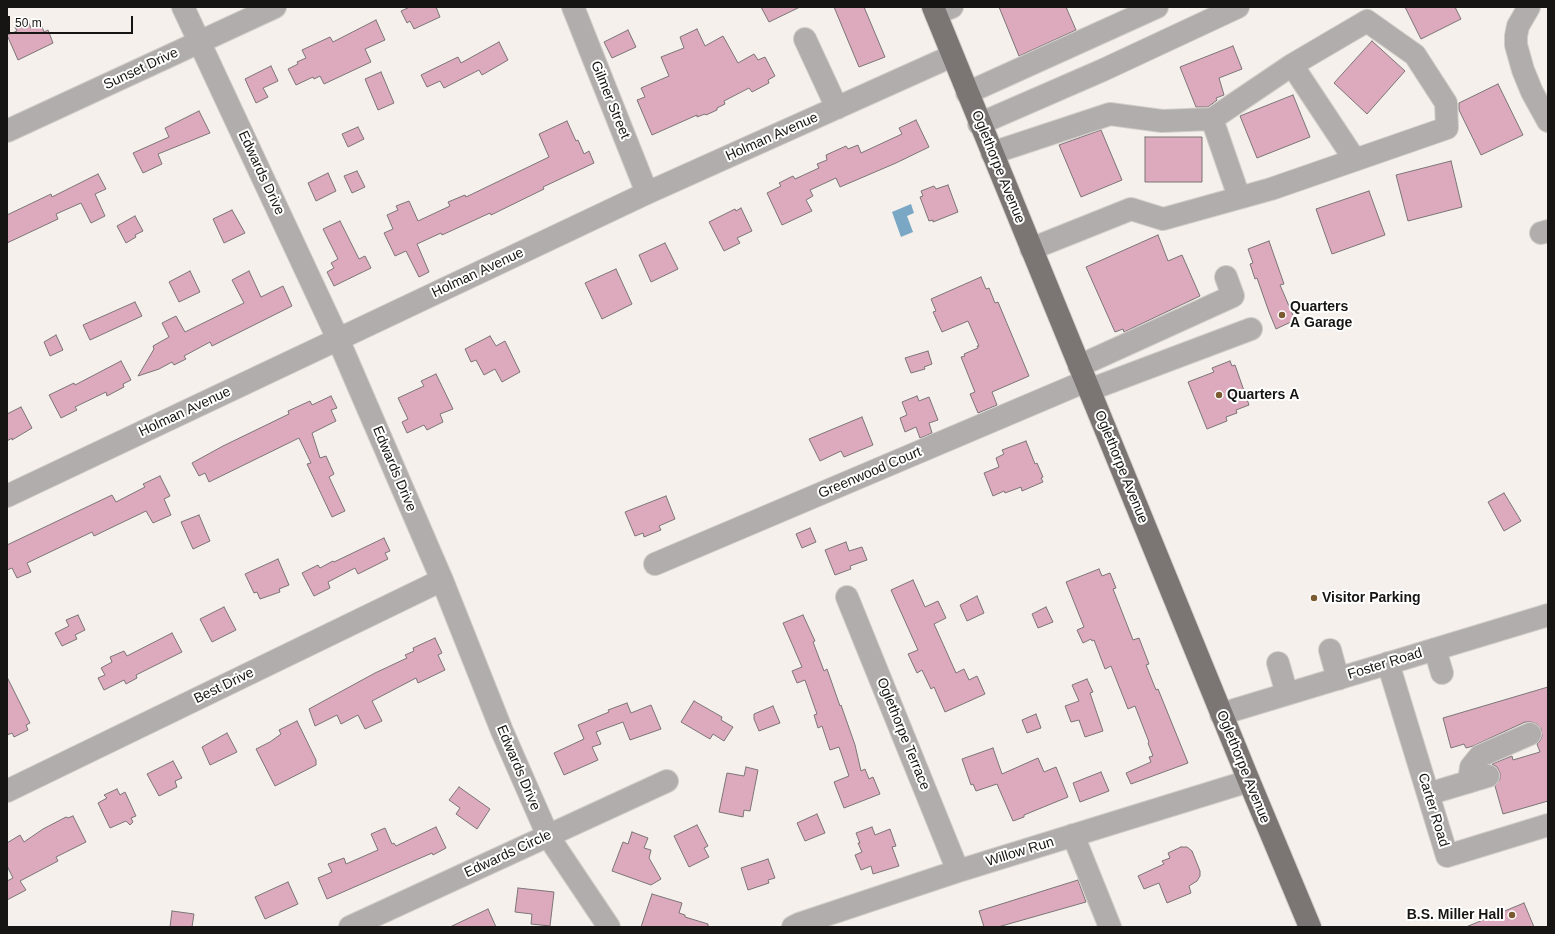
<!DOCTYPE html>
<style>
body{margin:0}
#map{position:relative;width:1555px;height:934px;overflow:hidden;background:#f5f0eb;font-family:Arial,sans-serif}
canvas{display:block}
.frame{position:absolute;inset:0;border:8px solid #161513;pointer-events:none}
.scale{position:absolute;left:8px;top:16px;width:125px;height:18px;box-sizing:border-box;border:2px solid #161513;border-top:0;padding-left:5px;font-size:12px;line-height:14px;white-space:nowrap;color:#161513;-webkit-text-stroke:3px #fff;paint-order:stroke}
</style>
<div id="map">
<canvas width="1555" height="934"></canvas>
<div class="frame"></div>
<div class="scale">50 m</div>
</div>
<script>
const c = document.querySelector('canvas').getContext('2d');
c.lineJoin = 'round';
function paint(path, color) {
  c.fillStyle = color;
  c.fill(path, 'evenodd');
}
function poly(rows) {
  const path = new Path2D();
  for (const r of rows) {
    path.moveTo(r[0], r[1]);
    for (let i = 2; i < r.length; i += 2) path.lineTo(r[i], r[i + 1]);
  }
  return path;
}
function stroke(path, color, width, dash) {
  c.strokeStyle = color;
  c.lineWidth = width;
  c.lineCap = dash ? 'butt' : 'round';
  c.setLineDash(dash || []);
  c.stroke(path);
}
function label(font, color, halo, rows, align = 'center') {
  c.font = font + ' Arial,sans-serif';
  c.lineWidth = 4;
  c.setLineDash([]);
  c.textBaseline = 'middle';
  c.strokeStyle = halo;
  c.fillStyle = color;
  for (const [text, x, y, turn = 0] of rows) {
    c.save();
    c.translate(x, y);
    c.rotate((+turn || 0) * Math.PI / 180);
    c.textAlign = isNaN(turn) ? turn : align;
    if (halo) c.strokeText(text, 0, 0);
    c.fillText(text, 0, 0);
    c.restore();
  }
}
const water = poly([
 [911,204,914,213,907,216,913,232,901,237,892,212]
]);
const building = poly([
 [410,7,436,7,440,17,414,29,410,21,407,23,401,11,410,7],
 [761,7,800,7,769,22,761,7],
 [834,7,864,7,885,57,859,67,834,7],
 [999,7,1066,7,1076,30,1019,56,999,7],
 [1405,7,1455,7,1461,19,1421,39,1405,7],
 [376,20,385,40,365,49,371,62,324,84,320,76,314,79,313,77,296,85,288,69,298,64,297,62,306,58,302,50,330,37,333,42,376,20],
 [28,21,31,28,41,24,44,32,48,30,53,43,18,60,7,35,17,31,15,27,28,21],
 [697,29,705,46,723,36,738,63,754,54,758,60,765,57,775,76,768,80,769,83,752,92,749,88,724,101,725,104,717,108,717,110,706,115,705,114,697,117,697,115,652,135,637,100,645,97,641,88,669,76,661,57,684,48,680,37,697,29],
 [628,30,636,47,612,58,604,42,628,30],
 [1372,41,1405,71,1367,114,1334,83,1372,41],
 [499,42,508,60,482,75,479,70,444,88,440,81,427,87,421,75,458,57,461,63,499,42],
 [1233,46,1242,69,1219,78,1224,95,1216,98,1217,100,1208,107,1196,107,1180,67,1233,46],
 [271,66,278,81,263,88,268,97,256,103,245,79,271,66],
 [381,72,394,103,378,110,365,79,381,72],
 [1498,84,1523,135,1481,155,1459,110,1459,103,1498,84],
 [1293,95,1310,137,1257,158,1240,116,1293,95],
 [199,111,210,133,158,154,162,164,143,173,133,153,169,137,165,128,199,111],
 [916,120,929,147,896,163,840,187,836,178,810,190,813,196,806,200,812,211,782,225,767,193,781,186,779,183,793,176,795,179,819,168,817,164,827,160,826,155,846,146,848,149,858,145,861,153,902,134,899,128,916,120],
 [567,121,576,141,578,140,584,154,589,151,594,163,543,187,544,189,491,215,490,213,442,235,441,233,417,244,429,272,419,277,406,251,395,256,384,233,393,229,387,215,398,210,396,206,409,201,418,221,450,206,448,202,465,195,466,197,549,157,539,134,567,121],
 [358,127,364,139,348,147,342,134,358,127],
 [1101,130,1122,180,1081,197,1059,145,1101,130],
 [1145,137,1202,137,1202,182,1145,182,1145,137],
 [1451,161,1462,207,1408,221,1396,175,1451,161],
 [357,171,365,187,352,193,344,176,357,171],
 [328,173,336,191,316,201,308,183,328,173],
 [98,174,106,189,95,194,105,216,91,223,81,203,56,214,58,219,7,243,7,215,51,194,52,197,98,174],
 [948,185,958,212,933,222,933,220,929,221,920,197,923,196,921,191,934,186,936,189,948,185],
 [1369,191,1385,235,1332,254,1316,209,1369,191],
 [741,208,752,231,737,238,740,243,724,251,709,222,735,209,736,211,741,208],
 [232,210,245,233,224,243,213,219,232,210],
 [135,216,143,231,135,235,136,237,126,243,117,226,135,216],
 [340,221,359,259,365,256,371,268,334,286,327,272,334,268,331,263,338,259,323,229,340,221],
 [1158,235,1168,261,1182,255,1200,296,1124,332,1123,329,1115,332,1086,267,1158,235],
 [1269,241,1284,284,1280,285,1295,320,1276,329,1269,312,1257,278,1255,279,1250,264,1253,263,1248,249,1269,241],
 [665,243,678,269,651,282,639,255,665,243],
 [616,269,632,304,602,319,585,283,616,269],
 [190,271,200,292,179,302,169,282,190,271],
 [249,271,261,297,283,286,292,306,212,346,210,342,184,356,186,359,174,365,172,362,159,369,138,376,154,349,153,346,169,337,162,323,176,316,185,332,244,303,232,280,249,271],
 [981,277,986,289,989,288,995,303,998,302,1029,376,992,392,997,405,978,413,970,394,975,392,961,357,965,356,964,354,978,348,977,346,979,346,968,321,942,332,933,312,936,311,931,299,981,277],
 [135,302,142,316,90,340,83,325,135,302],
 [56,335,63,350,50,356,44,342,56,335],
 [490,336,496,346,505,341,520,372,502,382,495,369,484,375,476,360,471,362,465,349,490,336],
 [928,351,932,364,924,367,925,369,911,373,905,358,928,351],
 [121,361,131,380,123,384,124,387,107,396,106,392,75,407,77,410,61,418,49,395,74,383,75,385,121,361],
 [1230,361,1232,366,1235,365,1249,405,1236,410,1237,413,1226,417,1227,421,1207,429,1188,382,1214,372,1212,368,1230,361],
 [436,374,453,409,440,414,443,422,427,430,424,425,407,433,402,422,408,419,398,398,424,386,421,381,436,374],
 [331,396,337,408,331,410,336,421,312,433,320,458,326,456,334,474,329,477,345,511,332,517,307,464,311,463,299,438,209,482,205,473,199,476,192,463,223,446,289,414,288,411,310,401,312,405,331,396],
 [917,396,919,401,929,397,938,420,929,423,932,433,920,438,916,427,905,432,900,418,907,415,902,402,917,396],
 [21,407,32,428,12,440,12,438,7,441,7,414,21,407],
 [862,417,873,445,844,457,841,451,820,461,809,439,862,417],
 [1026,441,1035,464,1037,463,1043,477,1041,478,1043,482,1022,491,1021,487,1005,493,1004,491,993,496,984,473,999,467,996,458,1004,454,1002,450,1026,441],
 [160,476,170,496,164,499,171,515,153,523,146,511,94,536,92,532,27,563,31,572,17,578,12,568,7,570,7,545,112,495,116,502,145,487,143,484,160,476],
 [1504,493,1521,521,1504,531,1488,502,1504,493],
 [666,496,675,519,659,526,661,530,644,537,643,533,635,536,625,512,666,496],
 [199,515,210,541,193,549,181,522,199,515],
 [810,528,816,542,802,548,796,534,810,528],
 [384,538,390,551,385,553,388,559,358,574,355,568,328,582,330,588,314,596,302,573,318,565,320,568,333,561,334,562,384,538],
 [846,542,849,551,862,547,867,560,850,566,851,569,835,575,825,550,846,542],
 [278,559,289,585,279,589,280,592,260,599,257,592,254,593,245,574,278,559],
 [1099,569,1102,576,1110,573,1116,588,1113,589,1133,640,1139,638,1149,664,1146,665,1156,690,1158,689,1188,763,1131,784,1126,773,1151,762,1149,757,1153,756,1148,743,1149,742,1135,706,1128,709,1111,666,1105,669,1094,640,1092,641,1091,639,1083,643,1077,630,1084,627,1066,582,1099,569],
 [913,580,925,607,938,601,946,618,934,624,956,673,964,669,969,680,977,676,985,694,945,712,934,687,931,689,922,670,917,673,908,654,918,650,891,590,913,580],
 [977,596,984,613,967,621,960,605,977,596],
 [224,607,236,630,212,642,200,619,224,607],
 [1046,607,1053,622,1038,628,1032,614,1046,607],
 [78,615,85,630,75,635,77,639,62,646,55,633,69,626,66,620,78,615],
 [803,615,815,641,813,642,824,671,827,669,840,706,841,705,855,745,861,771,865,769,869,779,873,777,880,794,844,808,834,782,849,776,839,747,830,750,822,726,818,728,814,715,817,714,805,680,797,683,792,671,802,667,783,623,803,615],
 [172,633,182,652,136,675,137,678,126,684,124,680,104,690,98,678,105,675,101,668,112,662,110,657,124,651,127,656,172,633],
 [435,638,442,653,438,655,445,670,418,683,416,678,372,701,382,721,365,729,358,715,341,724,337,715,315,726,309,709,375,673,407,658,405,655,414,651,413,648,435,638],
 [7,677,30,723,26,725,28,730,14,737,12,733,7,735,7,677],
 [1087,679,1093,692,1090,693,1103,731,1085,737,1079,720,1071,722,1065,706,1079,701,1072,685,1087,679],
 [1548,687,1548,801,1503,814,1495,786,1500,779,1500,773,1497,767,1492,764,1512,756,1513,760,1540,752,1537,744,1540,741,1542,736,1541,729,1537,724,1531,722,1525,722,1473,746,1466,748,1464,744,1451,748,1443,718,1548,687],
 [694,701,722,717,721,720,733,727,724,741,713,734,710,739,681,722,694,701],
 [627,703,631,713,651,705,661,729,630,740,623,722,596,732,601,744,592,747,598,760,564,775,554,753,584,739,578,725,609,712,608,710,627,703],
 [773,706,780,723,759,731,754,719,754,714,773,706],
 [1036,714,1041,728,1027,733,1022,720,1036,714],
 [297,721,316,760,316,765,275,786,256,749,270,742,281,734,279,730,297,721],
 [227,733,237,752,210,765,202,747,227,733],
 [993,748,1002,774,1038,758,1044,772,1056,767,1068,797,1024,815,1024,817,1013,821,997,784,976,791,973,784,971,785,962,759,993,748],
 [173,761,182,778,175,781,177,787,159,796,147,774,173,761],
 [746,767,758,770,750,811,744,810,743,817,719,812,727,773,744,776,746,767],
 [1101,772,1109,791,1080,802,1073,783,1101,772],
 [459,787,490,809,477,829,456,814,460,808,449,800,459,787],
 [117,789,120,795,125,792,136,816,131,818,133,822,130,825,126,821,110,828,98,803,107,798,104,795,117,789],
 [817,814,825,833,805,841,797,823,817,814],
 [73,816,86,842,56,857,58,861,20,881,26,890,7,900,7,881,13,878,7,866,7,843,20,835,24,842,43,829,66,817,68,818,73,816],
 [697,825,708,846,704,848,709,857,689,867,674,836,697,825],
 [436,827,446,848,433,855,432,853,327,899,318,878,332,872,328,864,344,858,346,864,378,850,371,834,385,828,392,844,394,843,396,846,436,827],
 [872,827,875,835,890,829,896,846,892,847,899,866,873,874,871,866,861,870,855,855,862,852,858,843,860,843,856,833,872,827],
 [632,832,648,838,644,848,651,850,649,858,661,879,651,885,612,871,623,842,628,844,632,832],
 [1181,847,1187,847,1192,851,1200,871,1200,876,1197,881,1189,886,1191,893,1167,903,1159,883,1144,889,1138,876,1164,864,1162,861,1170,858,1168,853,1181,847],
 [768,859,775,878,768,880,769,883,748,890,741,868,768,859],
 [1078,880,1086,902,998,927,984,927,979,911,1078,880],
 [288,882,298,904,265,919,255,897,288,882],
 [518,888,554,892,550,926,531,924,532,914,515,912,518,888],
 [652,894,682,903,679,913,685,915,685,917,708,924,708,927,641,927,652,894],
 [1524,903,1534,927,1466,927,1524,903],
 [488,909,496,927,450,927,488,909],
 [172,911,194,914,192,927,170,927,172,911]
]);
const minor = poly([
 [183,7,338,339,442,580,502,731,548,836,609,927],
 [573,7,647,193],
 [1529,7,1518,26,1516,36,1516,45,1523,70,1532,92,1548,121],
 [936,14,952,7],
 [805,39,837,108],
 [1292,65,1355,160],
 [967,93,1157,7],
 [1212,119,1239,197],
 [979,124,1103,70,1238,7],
 [7,131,275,7],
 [992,153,1110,114,1162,121,1212,119,1292,65,1367,21,1415,55,1446,103,1447,128,1271,189,1163,219,1131,209,1031,249],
 [1541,233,1548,231],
 [1079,366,1233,296,1226,277],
 [1089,390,1251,329],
 [7,496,647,193,952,56],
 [655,564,1086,381],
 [847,597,958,871],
 [1435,649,1442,673],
 [1330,650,1338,679],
 [1278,663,1287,694],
 [1388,663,1447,856,1548,825],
 [1221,714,1548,615],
 [1469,782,1471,767,1480,756,1530,734],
 [7,791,442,580],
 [1428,794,1488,776],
 [1073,835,1110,927],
 [350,927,667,781],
 [793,927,799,924,958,871,1249,781]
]);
const major = poly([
 [933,7,1249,781,1310,927]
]);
const markers = [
 [1282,315,4,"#7b5a31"],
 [1219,395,4,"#7b5a31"],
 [1314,598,4,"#7b5a31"],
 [1512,915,4,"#7b5a31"]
];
const streetNames = [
 ["Sunset Drive",141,69,-25],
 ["Gilmer Street",610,100,68],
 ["Holman Avenue",772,137,-24],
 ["Oglethorpe Avenue",998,167,68],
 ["Edwards Drive",261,173,65],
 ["Holman Avenue",478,273,-25],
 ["Holman Avenue",185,412,-25],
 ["Oglethorpe Avenue",1121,467,68],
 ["Edwards Drive",394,469,67],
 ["Greenwood Court",870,473,-23],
 ["Foster Road",1385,664,-17],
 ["Best Drive",224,686,-26],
 ["Oglethorpe Terrace",903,734,68],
 ["Oglethorpe Avenue",1243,767,68],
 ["Edwards Drive",518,768,67],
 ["Carter Road",1433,810,73],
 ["Willow Run",1020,852,-17],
 ["Edwards Circle",508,854,-25]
];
const poiNames = [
 ["Quarters",1290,307],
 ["A Garage",1290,323],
 ["Quarters A",1227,395],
 ["Visitor Parking",1322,598],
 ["B.S. Miller Hall",1504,915,"right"]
];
paint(water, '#79a7c4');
paint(building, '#ddaabd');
stroke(building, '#7b7577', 1);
stroke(minor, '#d1cdc8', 24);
stroke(major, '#d1cdc8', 24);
stroke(minor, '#b1adad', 22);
stroke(major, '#7b7574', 22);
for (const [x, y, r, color] of markers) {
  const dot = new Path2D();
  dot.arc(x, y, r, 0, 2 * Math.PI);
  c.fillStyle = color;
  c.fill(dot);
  stroke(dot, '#fff', 1.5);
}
label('14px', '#161513', '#fff', streetNames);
label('bold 14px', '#161513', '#fff', poiNames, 'left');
</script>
